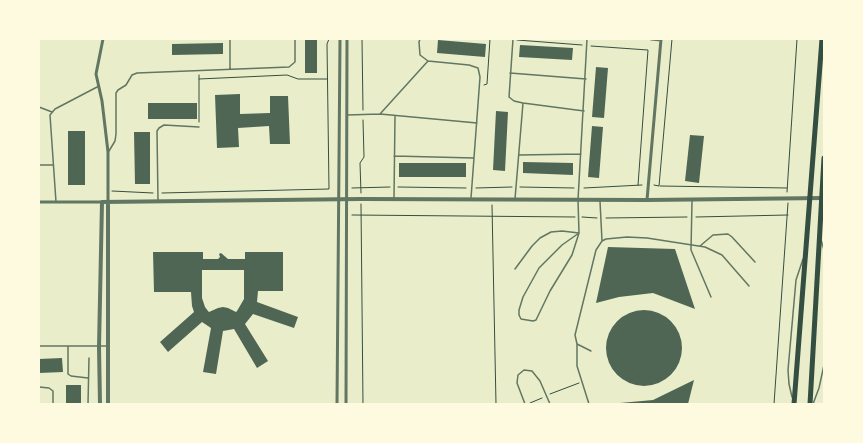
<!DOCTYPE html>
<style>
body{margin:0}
#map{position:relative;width:863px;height:443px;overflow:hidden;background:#e9edc9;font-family:Helvetica,sans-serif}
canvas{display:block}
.frame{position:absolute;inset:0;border:40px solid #fefae0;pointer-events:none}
</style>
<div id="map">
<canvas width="863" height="443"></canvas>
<div class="frame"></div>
</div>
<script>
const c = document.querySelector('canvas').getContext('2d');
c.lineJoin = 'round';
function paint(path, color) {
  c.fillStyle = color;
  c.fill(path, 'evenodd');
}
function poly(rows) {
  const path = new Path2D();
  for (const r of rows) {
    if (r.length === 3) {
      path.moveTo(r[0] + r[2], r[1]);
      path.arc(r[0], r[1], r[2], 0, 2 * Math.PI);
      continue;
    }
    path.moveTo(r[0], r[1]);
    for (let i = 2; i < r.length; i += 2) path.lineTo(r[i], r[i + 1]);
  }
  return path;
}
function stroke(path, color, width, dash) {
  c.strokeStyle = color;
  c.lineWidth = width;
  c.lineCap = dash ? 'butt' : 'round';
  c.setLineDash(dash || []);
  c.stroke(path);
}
const building = poly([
 [305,39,317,39,317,73,305,73],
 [438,40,486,44,485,57,437,53],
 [223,43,223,54,172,55,172,44],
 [520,45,573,48,572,60,519,57],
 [596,67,608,68,604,118,592,117],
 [240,94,240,114,270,113,270,96,288,96,290,144,270,144,269,126,238,128,239,147,217,148,215,95],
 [148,103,197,103,197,119,148,119],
 [496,111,508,112,505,171,493,170],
 [592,126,603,127,599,178,588,177],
 [68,131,85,131,85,185,68,185],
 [134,132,150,132,150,184,135,184],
 [690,135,704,136,699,183,685,181],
 [523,162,573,163,573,175,523,173],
 [399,163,466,163,466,177,399,177],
 [608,247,675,249,695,309,653,293,619,297,596,303],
 [153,252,203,252,203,259,218,259,220,257,219,254,221,253,228,259,245,259,245,252,283,252,283,291,258,291,257,302,298,317,294,328,253,314,245,324,268,361,257,368,234,329,223,331,216,374,203,372,211,328,202,322,168,352,160,342,194,312,192,306,191,292,154,292],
 [202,270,244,270,244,299,237,311,236,312,228,308,223,307,218,308,209,312,208,311,205,307,202,298],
 [644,348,38],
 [62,358,63,372,39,373,39,359],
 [694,380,688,404,621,404,620,403,653,400],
 [66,385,81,385,81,404,66,404]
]);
const path = poly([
 [362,39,363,110],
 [517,40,582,45],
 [591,46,648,50,638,185],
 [199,79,287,75,298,79,327,79],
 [484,85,487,84,490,39],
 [199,122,199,75],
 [654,185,659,186,672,39],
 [660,186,787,188],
 [398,187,466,188],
 [520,187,574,188],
 [352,188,390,187],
 [476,188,512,187],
 [584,188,642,185],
 [112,191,153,193],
 [787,192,797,39],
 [162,193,329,189,327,44,329,39],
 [361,193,360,163,364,157,363,120],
 [361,204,363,404],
 [492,205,496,404],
 [352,215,575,217],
 [582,217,597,218],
 [696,217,788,215],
 [606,218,687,217],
 [550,394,579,383],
 [530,403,542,398],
 [774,404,788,203]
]);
const service = poly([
 [420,39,419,42,420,55,428,61],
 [513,39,509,97,514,101,523,103,584,111],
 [230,69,230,39],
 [510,73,586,79],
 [39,107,52,112],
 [380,114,428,61,469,65,478,68,480,77,471,198],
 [347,115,380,114,477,123],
 [109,151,115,141,116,134,116,93,118,90,126,85,132,75,137,73,289,67,295,62,295,39],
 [519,155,581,154],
 [394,156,474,158],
 [39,165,53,165],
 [394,198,395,116],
 [515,199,523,103],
 [158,201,157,131,159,128,164,125,199,127],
 [600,201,602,241],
 [692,201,691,250,711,297],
 [56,202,50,115,55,109,99,86],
 [579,233,562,245,539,268,523,297,519,310,519,315,521,319,533,321,536,320,550,291,572,255,579,233,578,200,587,39],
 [821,240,824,250],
 [700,246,713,235,728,234,732,237,755,262],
 [515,269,532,246,540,238,551,232,562,231,579,233],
 [577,344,577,366,589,404],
 [39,346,107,346],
 [68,347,68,374,71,376,88,378],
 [591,351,577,344,575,335,596,250,602,241,606,239,627,237,647,238,705,247,722,255,749,286],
 [39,387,49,388,53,391,53,404],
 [792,397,789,384,788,370,796,280,803,259],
 [88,404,89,358],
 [525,404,517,383,518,375,524,370,532,371,540,381,550,404],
 [813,404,819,388,824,365]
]);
const minor = poly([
 [103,39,96,74,102,101,108,152,108,202],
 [651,39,661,40],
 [647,200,661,39],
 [39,202,102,202],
 [337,404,340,39],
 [346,404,347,39]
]);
const tertiary = poly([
 [108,202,108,404],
 [100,404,99,347,102,202,361,199,647,200,824,198]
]);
const trunk = poly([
 [794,404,822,39],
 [810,404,824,158]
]);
paint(building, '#4f6655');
stroke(path, '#344e41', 1);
stroke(service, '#617663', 1.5);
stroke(minor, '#617663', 3);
stroke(tertiary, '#617663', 4);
stroke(trunk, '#344e41', 5);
</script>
